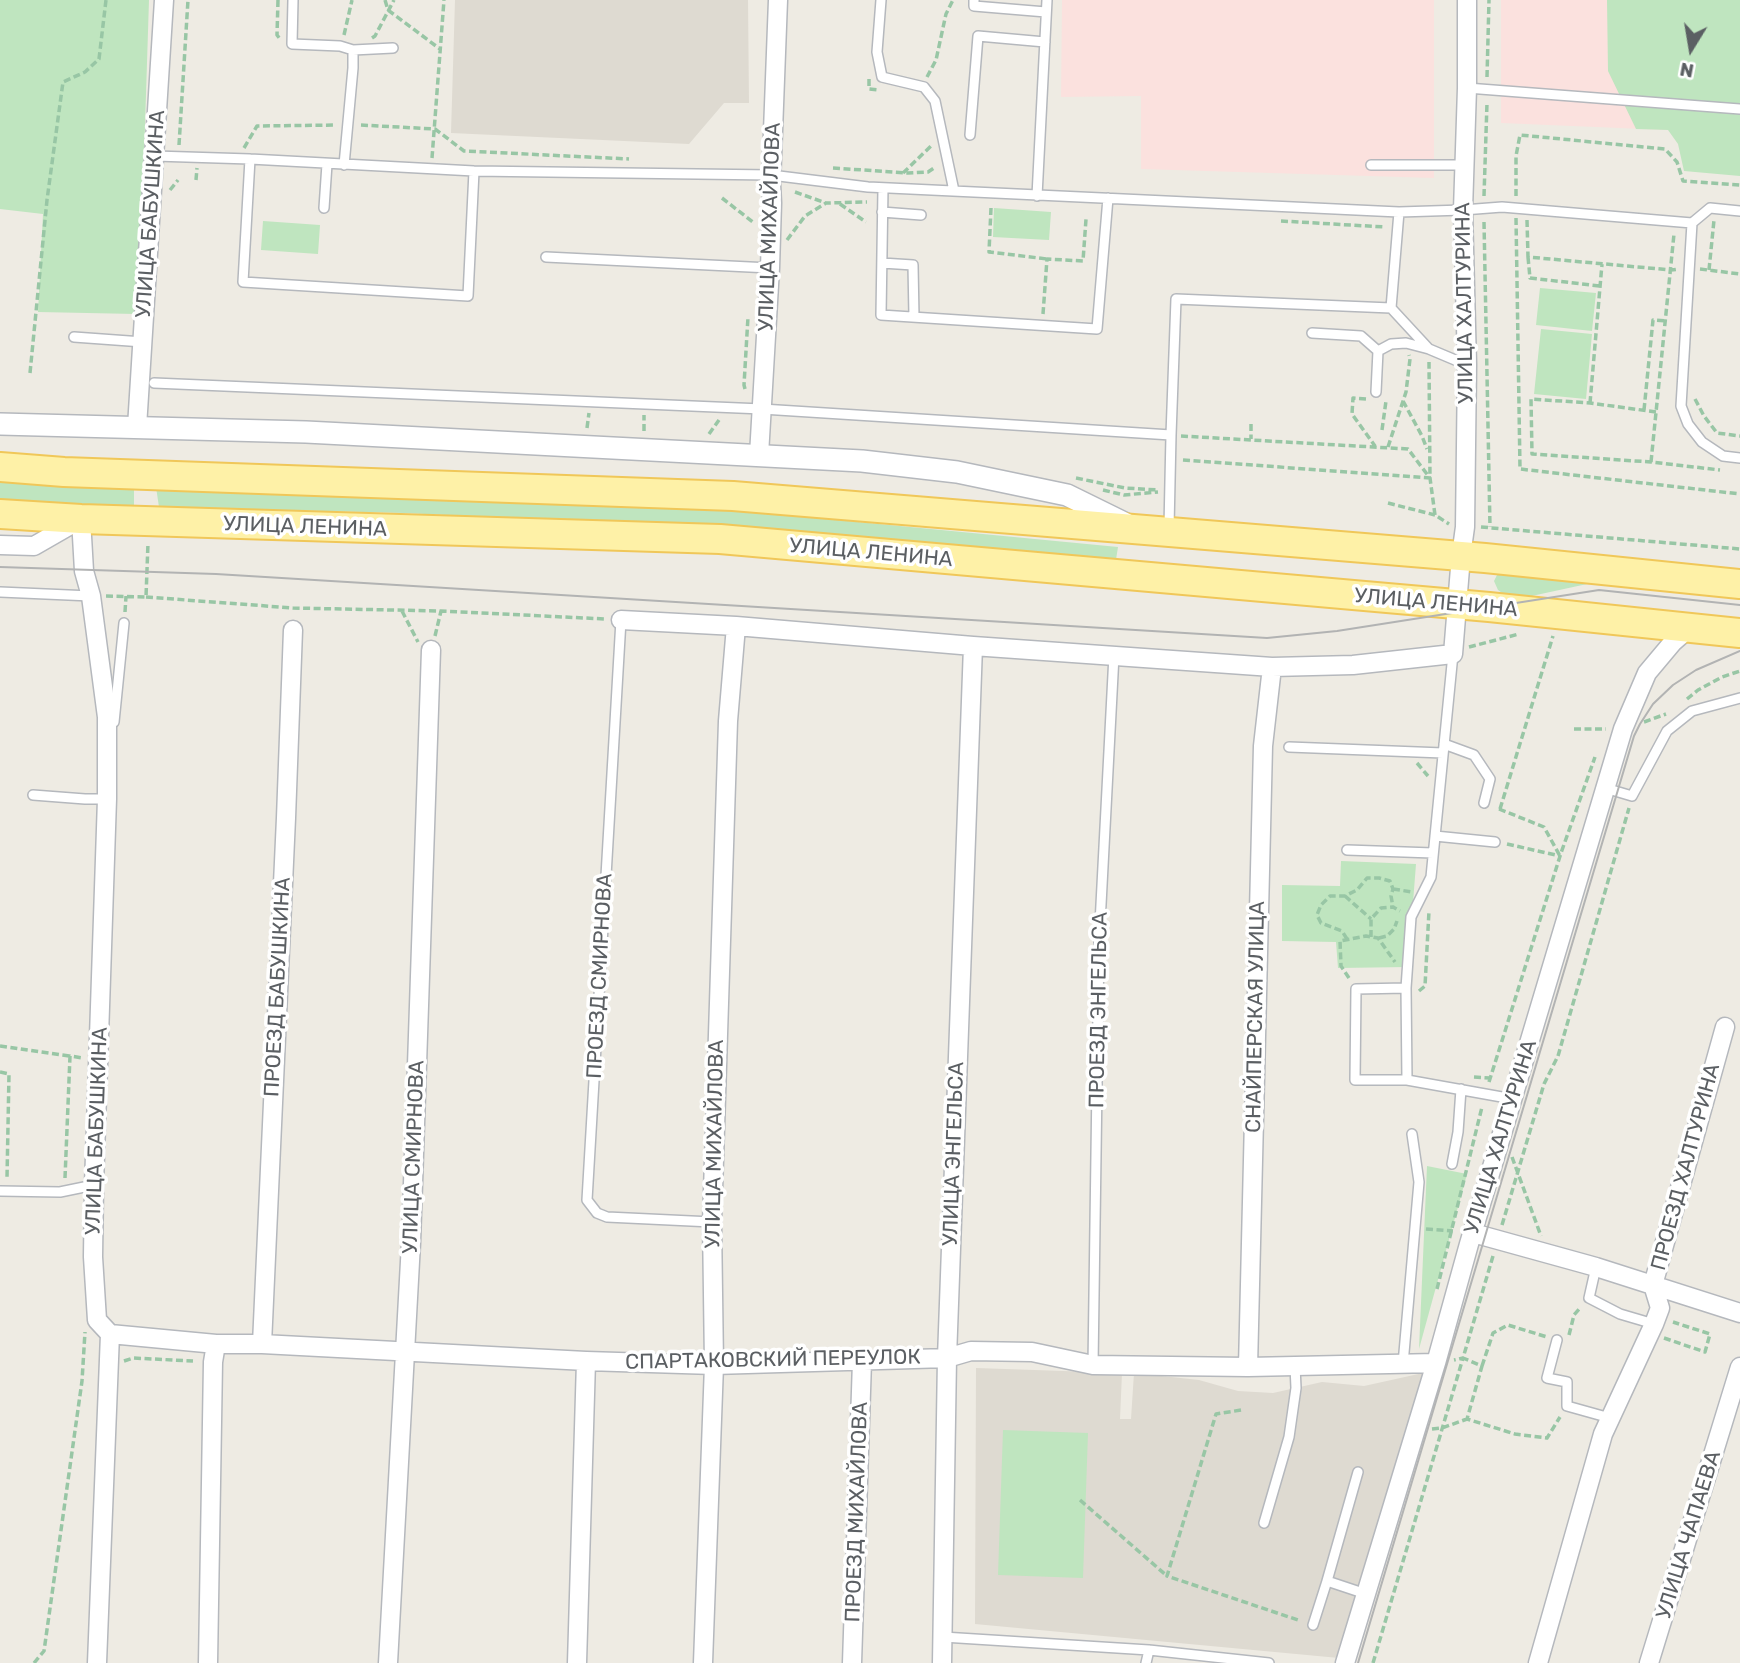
<!DOCTYPE html>
<meta charset="utf-8">
<style>
body{margin:0}
#map{position:relative;width:1740px;height:1663px;overflow:hidden;background:#eeebe3;font-family:Rubik,sans-serif}
canvas{display:block}
.north{position:absolute;left:1656px;top:14px;width:70px;height:70px;-webkit-text-stroke:5px #fff;paint-order:stroke;rotate:191deg;font-size:19px;font-weight:700;line-height:28px;text-align:center;color:#5b5f63}
.north::after{content:'';display:block;margin:auto;width:24px;height:32px;background:#5b5f63;clip-path:polygon(50% 0,100% 100%,50% 72%,0 100%)}
</style>
<div id="map">
<canvas width="1740" height="1663"></canvas>
<div class="north">N</div>
</div>
<script>
const c = document.querySelector('canvas').getContext('2d');
c.lineJoin = 'round';
function paint(path, color) {
  c.fillStyle = color;
  c.fill(path, 'evenodd');
}
function poly(rows) {
  const path = new Path2D();
  for (const r of rows) {
    path.moveTo(r[0], r[1]);
    for (let i = 2; i < r.length; i += 2) path.lineTo(r[i], r[i + 1]);
  }
  return path;
}
function stroke(path, color, width, dash) {
  c.strokeStyle = color;
  c.lineWidth = width;
  c.lineCap = dash ? 'butt' : 'round';
  c.setLineDash(dash || []);
  c.stroke(path);
}
function label(font, color, halo, rows, align = 'center') {
  c.font = font + ' Rubik,sans-serif';
  c.lineWidth = 7;
  c.setLineDash([]);
  c.textBaseline = 'middle';
  c.strokeStyle = halo;
  c.fillStyle = color;
  for (const [text, x, y, turn = 0] of rows) {
    c.save();
    c.translate(x, y);
    c.rotate((+turn || 0) * Math.PI / 180);
    c.textAlign = isNaN(turn) ? turn : align;
    if (halo) c.strokeText(text, 0, 0);
    c.fillText(text, 0, 0);
    c.restore();
  }
}
const education = poly([
 [455,0,748,0,749,103,724,103,689,144,451,133],
 [976,1368,1122,1373,1120,1419,1131,1419,1134,1373,1199,1380,1238,1391,1273,1393,1322,1382,1364,1386,1423,1373,1339,1658,975,1624]
]);
const medical = poly([
 [1062,0,1434,0,1434,178,1141,169,1141,96,1061,97],
 [1501,0,1684,0,1667,130,1501,123]
]);
const green = poly([
 [0,0,149,0,144,157,136,314,38,312,43,214,0,209],
 [1607,0,1740,0,1740,176,1684,171,1678,144,1668,130,1636,129,1608,71],
 [994,208,1051,212,1049,240,993,237],
 [263,221,320,225,318,254,261,250],
 [1540,288,1596,293,1592,331,1536,325],
 [1541,329,1592,334,1586,399,1534,394],
 [0,477,134,486,134,508,0,499],
 [156,487,656,505,775,514,1118,547,1115,566,589,522,404,513,159,507],
 [1503,568,1601,581,1527,597,1505,595,1498,590,1494,581,1497,575],
 [1341,861,1416,864,1408,967,1338,968,1336,942,1282,941,1282,885,1340,886],
 [1427,1166,1467,1174,1419,1349],
 [1003,1430,1088,1433,1083,1578,998,1575]
]);
const path = poly([
 [278,0,277,35,280,39],
 [385,0,388,10,440,49],
 [344,35,352,0],
 [372,38,375,36,394,0],
 [927,77,936,60,946,14,953,0],
 [1487,77,1489,0],
 [869,79,869,89,879,90],
 [361,125,435,129,464,151,629,159],
 [179,145,188,0],
 [244,148,257,126,336,125],
 [432,158,444,0],
 [833,168,908,173,928,172,934,168],
 [903,173,931,146],
 [196,180,197,168],
 [170,190,178,180],
 [795,192,826,203],
 [1484,196,1487,103],
 [1516,196,1516,156,1520,135,1665,149,1677,162,1683,181,1740,185],
 [722,198,754,223],
 [840,204,866,222],
 [991,208,989,252,1047,259],
 [1516,218,1520,469,1740,494],
 [1527,220,1528,257,1671,270,1679,269],
 [1281,221,1385,227],
 [1484,222,1490,527],
 [787,240,805,216,826,203,867,202],
 [1528,257,1530,278,1600,286],
 [1700,269,1740,274],
 [1709,270,1714,220],
 [1043,314,1047,259,1083,261,1086,219],
 [30,373,47,200,63,82,85,72,99,59,106,0],
 [745,389,744,385,748,317],
 [1366,399,1353,398,1352,414,1375,446],
 [1695,399,1704,416,1717,433,1740,436],
 [1403,401,1422,436,1427,449],
 [1590,403,1602,264],
 [1644,410,1653,320,1666,321],
 [1656,412,1590,403,1531,399,1532,454,1651,462,1720,470],
 [1251,424,1251,439],
 [587,428,589,413],
 [1382,430,1386,401,1384,401],
 [644,431,644,415],
 [709,434,719,420],
 [1181,436,1408,449,1430,478,1435,515,1449,524],
 [1388,447,1406,392,1410,359,1409,355],
 [1183,460,1430,478,1429,362],
 [1651,462,1674,234],
 [1076,478,1125,488,1158,490],
 [1103,490,1124,495,1158,492],
 [1388,503,1435,515],
 [1481,527,1740,549],
 [106,596,146,597,148,543],
 [146,597,293,608,441,611,605,619],
 [402,611,418,642],
 [125,612,126,596],
 [435,636,441,611],
 [1469,647,1519,634],
 [1687,699,1698,690,1722,677,1740,671],
 [1644,722,1666,714],
 [1574,729,1606,729],
 [1417,763,1428,776],
 [1499,809,1544,827,1560,856],
 [1500,809,1553,636],
 [1507,844,1560,856],
 [1393,889,1412,892],
 [1345,896,1371,919],
 [1371,937,1371,919,1381,908,1393,907,1400,911],
 [1379,938,1387,936,1394,929,1397,921],
 [1347,939,1342,931,1321,923,1317,915,1321,905,1330,896,1345,896,1357,890,1367,878,1379,878,1390,881,1393,889,1391,896,1393,907],
 [1349,978,1341,966,1340,941,1366,936,1378,938,1395,962],
 [1419,991,1425,986,1429,911],
 [0,1046,70,1056],
 [0,1072,9,1074,7,1178],
 [1474,1077,1490,1078],
 [1489,1082,1561,853,1595,757],
 [1512,1157,1541,1236],
 [65,1178,70,1056,83,1058],
 [1502,1225,1544,1084,1558,1056,1629,808],
 [1426,1229,1453,1231],
 [1493,1256,1463,1358,1482,1366,1467,1419,1515,1434,1547,1438,1560,1417],
 [1437,1289,1482,1107],
 [1569,1335,1574,1315,1581,1307],
 [1664,1338,1705,1352,1710,1334,1673,1322],
 [124,1361,133,1358,193,1361],
 [1482,1366,1493,1333,1508,1325,1547,1337],
 [1241,1410,1216,1414,1167,1576,1301,1621],
 [1432,1429,1442,1428,1467,1419],
 [1080,1500,1167,1576],
 [34,1663,44,1651,82,1381,85,1332],
 [1373,1663,1463,1358,1454,1360]
]);
const service = poly([
 [293,0,292,44,340,46,353,50,353,68,344,165],
 [881,0,877,52,882,77,924,87,935,101,954,191],
 [974,0,974,6,1046,12],
 [353,50,393,48],
 [1467,88,1740,109],
 [970,135,978,36,1045,42],
 [155,156,250,159,474,171,771,175,868,187,1399,212,1463,210,1502,207,1692,223,1710,208,1740,211],
 [250,159,243,282,468,296,474,171],
 [1371,165,1465,165],
 [883,188,881,315,1097,329,1108,198],
 [1037,196,1047,0],
 [324,208,327,164],
 [882,212,921,215],
 [1692,223,1681,406,1688,424,1702,442,1723,456,1740,458],
 [546,257,770,268],
 [882,263,913,265,914,317],
 [1391,308,1428,348],
 [1312,333,1361,336,1378,351],
 [74,337,143,342],
 [154,383,762,409,1171,435,1169,527],
 [1376,392,1378,351,1391,344,1406,343,1429,349,1467,365],
 [1171,435,1176,299,1391,308,1399,212],
 [0,592,91,596],
 [621,620,587,1200,597,1213,607,1217,712,1222],
 [114,722,124,623],
 [1444,744,1474,755,1490,779,1484,803],
 [1289,747,1443,753],
 [1605,788,1632,796,1667,731,1692,711,1740,698],
 [33,795,85,799,107,799,107,796],
 [1435,836,1495,842],
 [1347,850,1433,853],
 [1406,988,1356,989,1355,1080,1407,1080,1513,1099],
 [1407,1080,1406,988,1411,917,1431,877,1453,654],
 [1452,1164,1458,1132,1461,1089],
 [0,1191,60,1192,94,1185],
 [1596,1267,1589,1298,1620,1314,1654,1324],
 [1557,1340,1547,1378,1567,1382,1567,1406,1610,1418],
 [1403,1364,1419,1182,1412,1134],
 [1093,1365,1099,943,1114,655],
 [1264,1523,1289,1437,1296,1388,1295,1366],
 [1327,1581,1358,1472],
 [1313,1625,1327,1581,1366,1594],
 [943,1637,1149,1650,1269,1663],
 [1146,1663,1149,1650]
]);
const minor = poly([
 [137,427,164,0],
 [759,455,770,268,772,203,771,184,778,0],
 [0,545,34,546,81,519,84,571,91,596,107,717,107,799,94,1185,93,1257,97,1320,110,1334,97,1663],
 [621,620,736,626,973,646,1272,667,1353,665,1453,654,1461,556,1465,527,1467,365,1463,210,1467,88,1467,0],
 [1473,1233,1596,1267,1740,1313],
 [110,1334,216,1344,262,1344,586,1361,714,1365,947,1358,971,1351,1032,1352,1093,1365,1248,1367,1436,1363],
 [262,1344,286,818,293,630],
 [1248,1367,1263,746,1272,667],
 [208,1663,213,1362,216,1344],
 [388,1663,411,1243,431,650],
 [577,1663,586,1361],
 [703,1663,714,1365,712,1222,728,721,736,626],
 [852,1663,862,1361],
 [942,1663,947,1358,973,646],
 [1345,1663,1436,1363,1469,1244,1623,729,1647,673,1673,642,1689,628],
 [1538,1663,1603,1434,1654,1324,1660,1308,1653,1285,1725,1027],
 [1649,1663,1740,1367]
]);
const tertiary = poly([
 [0,424,306,432,862,461,957,472,1067,495,1128,525]
]);
const primary = poly([
 [0,467,64,472,733,496,1485,558,1740,584],
 [0,514,81,519,720,539,1489,607,1740,633]
]);
const tram = poly([
 [0,567,216,574,1267,638,1337,631,1599,590,1740,605],
 [1358,1663,1634,736,1640,724,1653,704,1673,685,1696,670,1740,651]
]);
const streetNames = [
 ["УЛИЦА БАБУШКИНА",151,214,-86],
 ["УЛИЦА МИХАЙЛОВА",770,227,-88],
 ["УЛИЦА ХАЛТУРИНА",1465,303,-91],
 ["УЛИЦА ЛЕНИНА",305,527,2],
 ["УЛИЦА ЛЕНИНА",871,553,5],
 ["УЛИЦА ЛЕНИНА",1436,603,5],
 ["ПРОЕЗД СМИРНОВА",600,976,-87],
 ["ПРОЕЗД БАБУШКИНА",278,987,-87],
 ["ПРОЕЗД ЭНГЕЛЬСА",1099,1010,-89],
 ["СНАЙПЕРСКАЯ УЛИЦА",1256,1017,-89],
 ["УЛИЦА БАБУШКИНА",97,1131,-88],
 ["УЛИЦА ХАЛТУРИНА",1501,1137,-73],
 ["УЛИЦА МИХАЙЛОВА",715,1144,-89],
 ["УЛИЦА ЭНГЕЛЬСА",954,1154,-88],
 ["УЛИЦА СМИРНОВА",414,1157,-88],
 ["ПРОЕЗД ХАЛТУРИНА",1686,1167,-75],
 ["СПАРТАКОВСКИЙ ПЕРЕУЛОК",773,1360,-1],
 ["ПРОЕЗД МИХАЙЛОВА",857,1512,-88],
 ["УЛИЦА ЧАПАЕВА",1689,1535,-73]
];
paint(education, '#dedad1');
paint(medical, '#fbe1de');
paint(green, '#bfe5bf');
stroke(service, '#b5b8bd', 12);
stroke(minor, '#b5b8bd', 21);
stroke(tertiary, '#b5b8bd', 24);
stroke(primary, '#f0c759', 32);
stroke(path, '#98c6a5', 3.5, [7, 3.5]);
stroke(service, '#fff', 9);
stroke(minor, '#fff', 18);
stroke(tertiary, '#fff', 21);
stroke(primary, '#fef1a7', 28);
stroke(tram, '#b2b3b3', 2);
label('21px', '#5b5f63', '#fff', streetNames);
</script>
